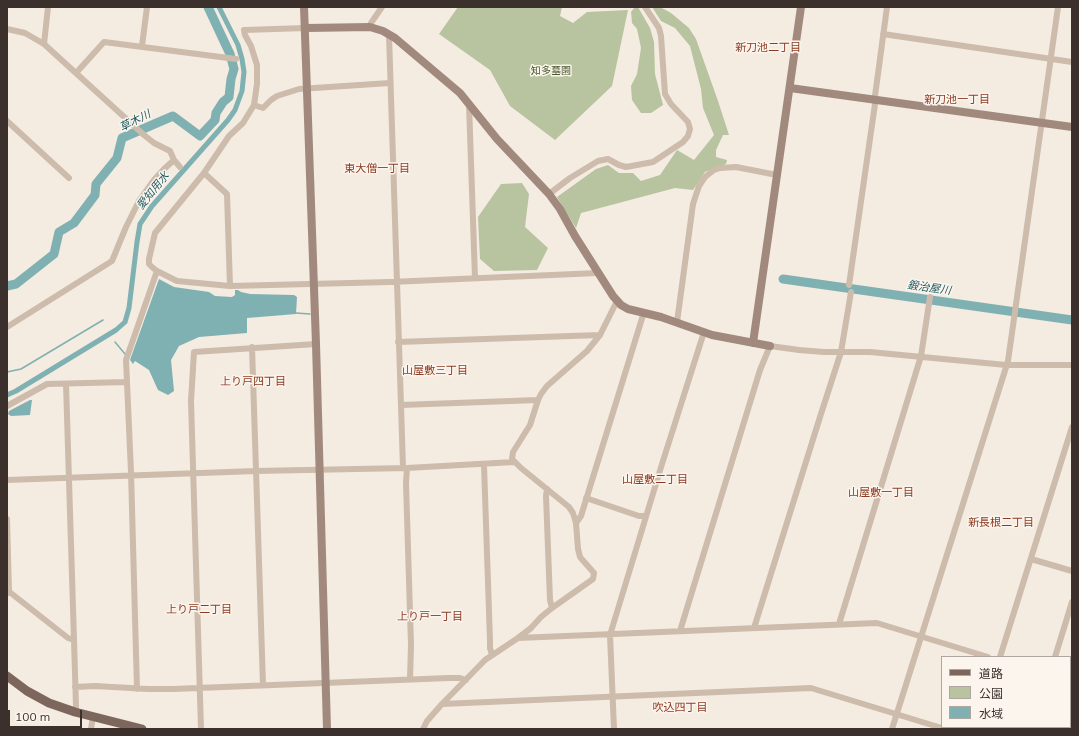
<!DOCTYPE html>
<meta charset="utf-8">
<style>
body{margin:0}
#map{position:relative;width:1079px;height:736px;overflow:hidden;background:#f4ebe1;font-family:Mulish,"Noto Sans JP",sans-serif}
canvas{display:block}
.frame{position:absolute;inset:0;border:8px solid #3b302b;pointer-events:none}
.legend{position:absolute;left:941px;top:656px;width:130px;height:72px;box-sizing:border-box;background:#fbf5ee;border:1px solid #aea6a0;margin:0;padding:5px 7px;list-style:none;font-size:12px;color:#3b302b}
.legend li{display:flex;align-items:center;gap:8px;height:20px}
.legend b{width:20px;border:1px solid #aea6a0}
.scale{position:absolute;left:8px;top:710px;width:74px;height:18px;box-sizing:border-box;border:2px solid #3b302b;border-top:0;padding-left:5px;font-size:12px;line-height:14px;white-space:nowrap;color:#3b302b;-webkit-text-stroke:3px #fbf5ee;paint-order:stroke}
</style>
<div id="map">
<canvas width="1079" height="736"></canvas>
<div class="frame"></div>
<ul class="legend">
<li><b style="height:5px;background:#7d675c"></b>道路</li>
<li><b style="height:11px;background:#b8c4a0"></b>公園</li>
<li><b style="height:11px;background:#7fb0b2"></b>水域</li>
</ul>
<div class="scale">100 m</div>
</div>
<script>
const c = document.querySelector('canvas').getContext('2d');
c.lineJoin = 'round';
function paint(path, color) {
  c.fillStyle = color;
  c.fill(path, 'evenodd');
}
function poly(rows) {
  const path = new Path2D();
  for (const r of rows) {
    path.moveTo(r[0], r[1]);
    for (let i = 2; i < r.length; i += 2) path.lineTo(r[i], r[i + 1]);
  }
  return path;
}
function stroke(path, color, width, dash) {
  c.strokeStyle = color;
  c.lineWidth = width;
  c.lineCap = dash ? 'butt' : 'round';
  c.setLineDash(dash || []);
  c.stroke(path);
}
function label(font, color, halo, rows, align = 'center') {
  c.font = font + ' Mulish,"Noto Sans JP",sans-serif';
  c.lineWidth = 3;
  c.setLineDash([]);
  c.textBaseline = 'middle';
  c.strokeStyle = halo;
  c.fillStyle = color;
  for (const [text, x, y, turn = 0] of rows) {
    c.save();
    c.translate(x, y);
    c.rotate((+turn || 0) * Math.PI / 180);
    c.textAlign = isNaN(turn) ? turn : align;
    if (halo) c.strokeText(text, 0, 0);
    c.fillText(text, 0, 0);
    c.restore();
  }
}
const green = poly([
 [458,7,562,7,560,16,573,23,587,12,628,10,612,86,555,140,510,106,490,70,439,34],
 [635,7,638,7,650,28,654,42,655,74,663,105,651,113,641,113,632,100,631,86,637,74,641,48,637,29,632,23,631,12],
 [652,7,660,7,671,13,689,28,696,39,718,101,729,135,723,135,716,150,716,157,727,160,726,164,705,172,693,190,675,188,581,213,576,228,557,197,596,169,608,165,619,173,633,173,641,181,660,175,677,150,694,160,714,135,703,108,701,89,690,46,675,28,661,21],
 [522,183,529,194,525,227,548,248,537,270,494,271,480,259,478,217,501,184]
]);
const water = poly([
 [159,279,174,287,209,292,215,296,232,297,235,295,235,290,238,290,241,292,250,294,294,295,297,297,296,314,247,318,247,333,199,337,179,346,171,360,174,391,168,395,158,390,149,370,135,361,133,364,130,360],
 [30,400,32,400,30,415,11,416,8,414,9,411]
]);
const stream = poly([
 [296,313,310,314],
 [115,342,125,354],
 [7,372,21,369,103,320]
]);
const canal = poly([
 [7,395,16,391,116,330,125,322,129,308,137,242,140,224,152,206,228,120,235,110,242,91,244,72,242,59,238,45,219,7]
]);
const river = poly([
 [783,279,1072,320],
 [7,286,16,284,54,254,59,232,74,223,95,195,96,184,117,158,122,138,173,116,200,136,215,120,216,113,223,102,229,97,231,79,234,69,230,54,208,7]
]);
const street = poly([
 [370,27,371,23,382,7],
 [7,29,25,33,44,44,144,135,154,143,170,151,174,160,164,169,154,180,139,201,126,227,112,261,7,327],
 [883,34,1072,62],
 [389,35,403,467],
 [44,44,48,7],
 [142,46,147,7],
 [76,73,104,42,236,59],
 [469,104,475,278],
 [254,105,263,108,271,100,277,96,299,89,390,83],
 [7,121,69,178],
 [174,160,180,167],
 [204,173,227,194,230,286],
 [549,194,570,178,598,161,608,159,619,165,626,167,653,162,683,142,688,136,690,129,688,122,671,104,665,94,661,36,659,28,645,7],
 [157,271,177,281,230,286,390,282,598,273],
 [849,285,875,104,875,96,887,7],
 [677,322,693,204,699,186,705,177,714,170,720,168,736,167,777,175],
 [398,342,600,335],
 [252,347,263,685],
 [66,384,74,640,76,706,75,712],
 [401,405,538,400],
 [7,406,47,384,127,382],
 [484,465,490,641,490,648,492,655],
 [407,468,406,483,411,645,410,679],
 [7,480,256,471,407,468,514,462],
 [547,489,546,496,550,600,552,608],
 [586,498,639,516,646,516],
 [7,519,9,592,8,593],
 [576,523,581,516,644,312],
 [1031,559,1072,571],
 [7,590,68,638,74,640],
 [839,624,921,356,930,297],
 [754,628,820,417,841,352,851,292],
 [680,631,760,370,770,346,799,350,824,352,870,352,1006,365,1072,365],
 [518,638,877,623,988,657],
 [1000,657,1072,427],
 [1055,657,1072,602],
 [75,687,95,686,148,689,173,689,449,678,460,678,466,680],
 [137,689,131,472,126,360,157,271,152,267,149,264,149,259,155,233,204,173,229,136,243,123,254,105,257,84,257,65,251,46,245,35,244,30,306,28],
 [442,704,811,688,945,729],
 [91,729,93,716],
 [201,729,191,401,194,352,316,344],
 [423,729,427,721,442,704,485,660,518,638,531,628,541,617,552,608,593,579,594,573,580,557,578,549,576,523,573,513,569,507,521,468,512,459,513,452,530,425,538,400,541,394,547,386,587,351,600,335,617,301],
 [614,729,610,635,662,464,704,332],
 [892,729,1008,361,1058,7],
 [1031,729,1032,727]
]);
const secondary = poly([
 [304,7,316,344,327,729],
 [306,28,370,27,383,31,395,38,460,93,497,139,549,194,560,209,575,236,613,296,621,305,628,309,661,317,712,335,770,346],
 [790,88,1072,127],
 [753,343,801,7]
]);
const primary = poly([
 [7,676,27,691,49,703,75,712,142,729]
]);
const parkNames = [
 ["知多墓園",551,71]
];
const neighbourhoodNames = [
 ["新刀池二丁目",768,48],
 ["新刀池一丁目",957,100],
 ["東大僧一丁目",377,169],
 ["山屋敷三丁目",435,371],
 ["上り戸四丁目",253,382],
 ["山屋敷二丁目",655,480],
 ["山屋敷一丁目",881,493],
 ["新長根二丁目",1001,523],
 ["上り戸二丁目",199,610],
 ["上り戸一丁目",430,617],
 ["吹込四丁目",680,708]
];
const waterNames = [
 ["草木川",135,121,-27],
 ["愛知用水",153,191,-51],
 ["鍛治屋川",929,288,8]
];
paint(green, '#b8c4a0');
paint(water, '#7fb0b2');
stroke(stream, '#7fb0b2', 1.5);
stroke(canal, '#7fb0b2', 5);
stroke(river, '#7fb0b2', 9);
stroke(street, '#cdbbac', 6);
stroke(secondary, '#a18a7d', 8);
stroke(primary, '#7d675c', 9);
label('10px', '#4a5a2e', '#fbf5ee', parkNames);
label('11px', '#8c3b22', '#fbf5ee', neighbourhoodNames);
label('italic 11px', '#1f5a5e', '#fbf5ee', waterNames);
</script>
